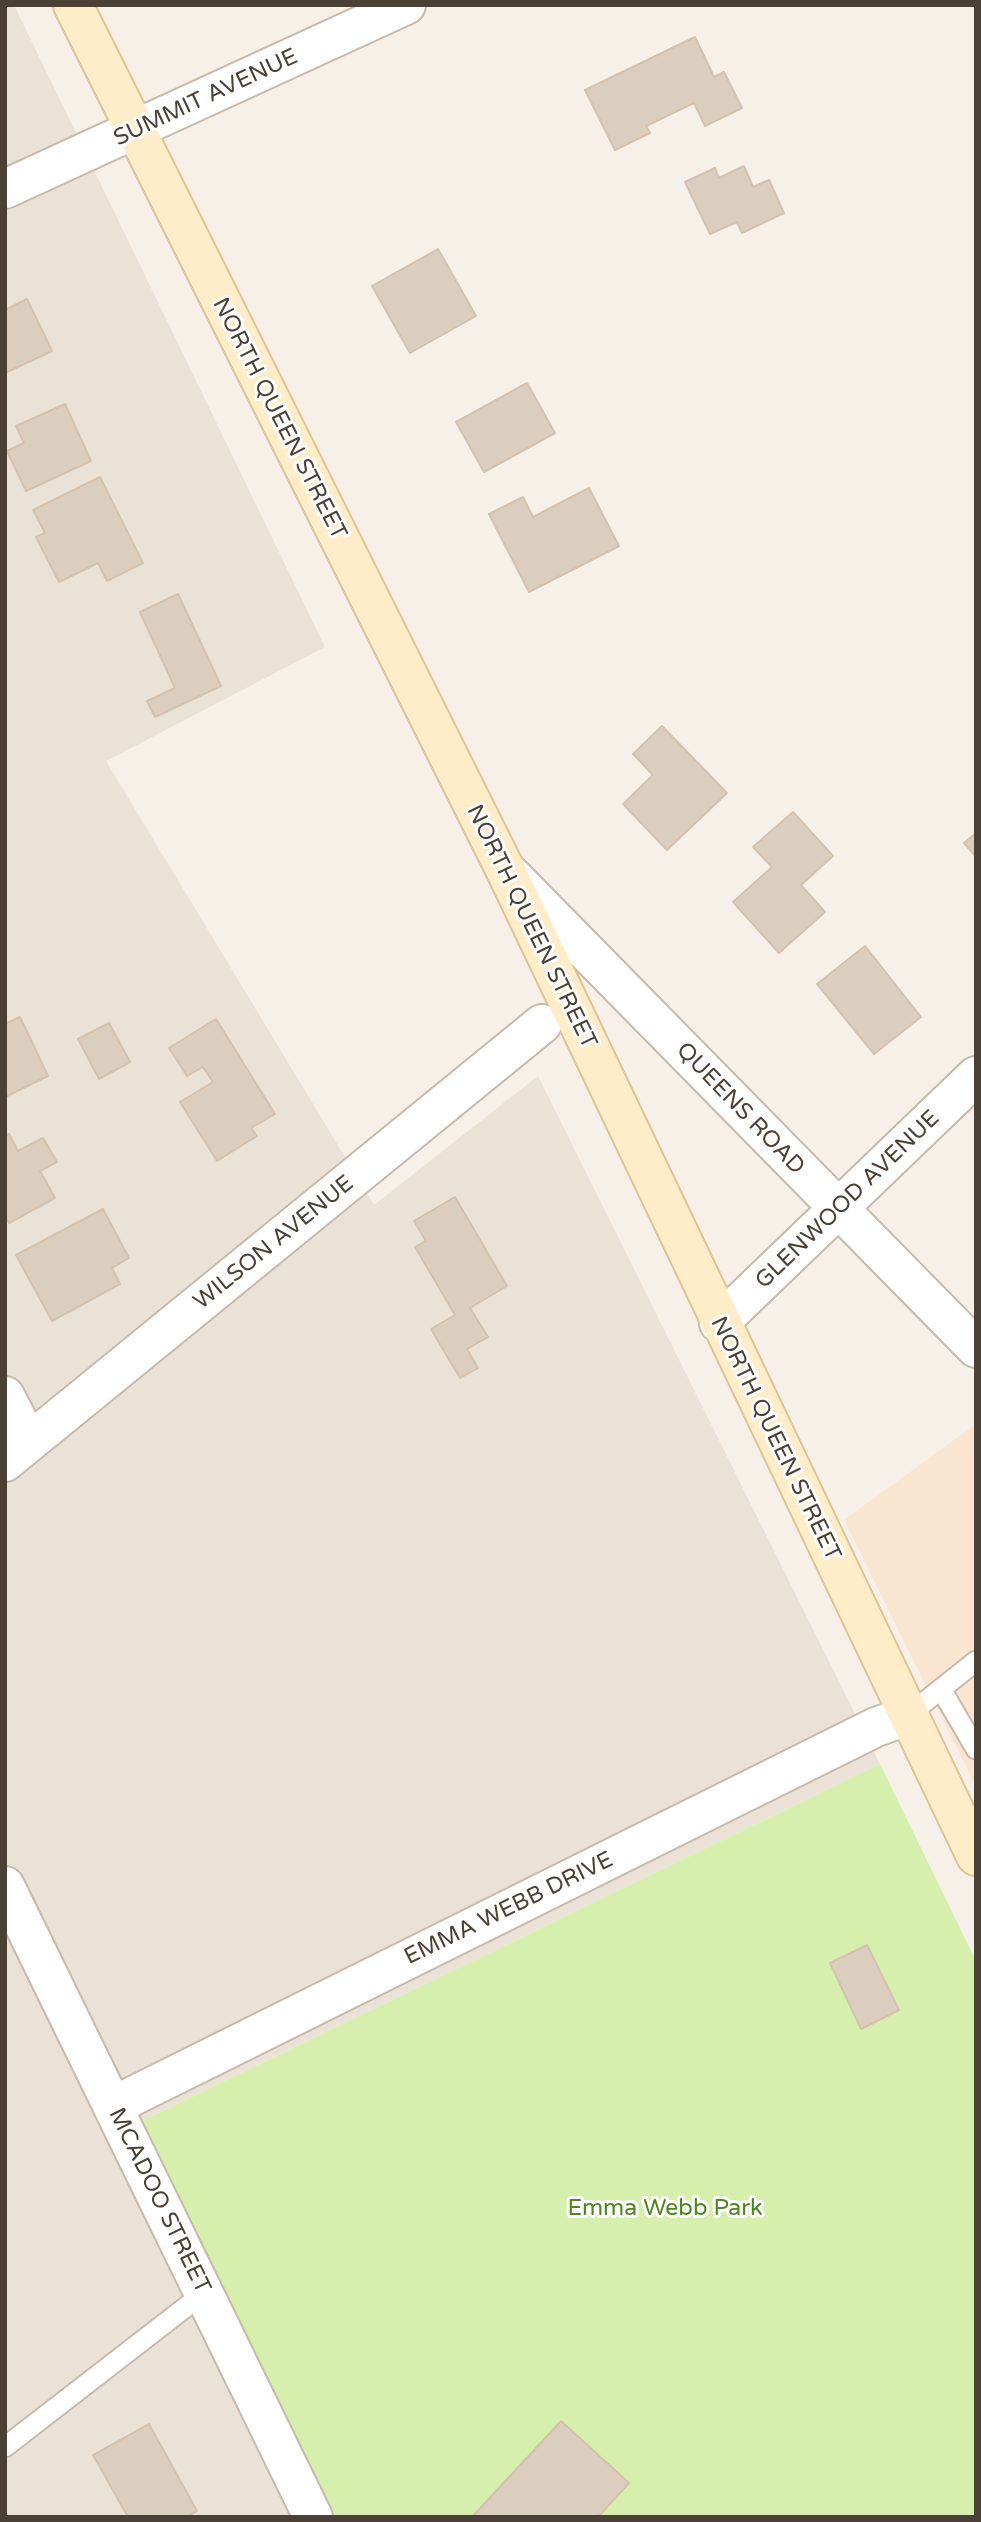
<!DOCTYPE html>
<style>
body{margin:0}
#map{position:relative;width:981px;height:2522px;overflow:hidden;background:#f6f0e8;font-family:"Varela Round",sans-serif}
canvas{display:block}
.frame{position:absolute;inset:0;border:7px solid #4a4036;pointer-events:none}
</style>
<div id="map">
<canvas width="981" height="2522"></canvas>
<div class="frame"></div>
</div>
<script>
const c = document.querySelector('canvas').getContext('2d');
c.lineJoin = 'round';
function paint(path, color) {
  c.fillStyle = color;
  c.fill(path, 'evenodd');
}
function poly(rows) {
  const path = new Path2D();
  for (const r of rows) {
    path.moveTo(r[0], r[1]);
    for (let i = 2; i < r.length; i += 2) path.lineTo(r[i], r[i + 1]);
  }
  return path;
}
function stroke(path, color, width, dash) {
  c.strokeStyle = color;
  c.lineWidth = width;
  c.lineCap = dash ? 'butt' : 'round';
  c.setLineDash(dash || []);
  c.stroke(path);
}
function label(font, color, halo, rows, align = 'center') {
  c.font = font + ' "Varela Round",sans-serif';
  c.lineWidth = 6;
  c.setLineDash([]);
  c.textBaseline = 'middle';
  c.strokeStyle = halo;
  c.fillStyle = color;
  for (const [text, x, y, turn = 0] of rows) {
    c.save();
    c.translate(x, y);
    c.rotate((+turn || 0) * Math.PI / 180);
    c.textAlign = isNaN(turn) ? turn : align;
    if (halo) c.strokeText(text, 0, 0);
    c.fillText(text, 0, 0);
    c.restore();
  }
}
const residential = poly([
 [5,5,14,5,325,647,106,761,374,1205,538,1076,880,1764,138,2123,333,2517,5,2517]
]);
const commercial = poly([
 [976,1424,976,1787,844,1520]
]);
const green = poly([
 [880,1764,976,1961,976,2517,333,2517,138,2123]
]);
const building = poly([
 [695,37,714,77,724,72,742,108,705,126,694,103,646,126,650,133,615,150,585,90,695,37],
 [744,166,753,187,769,180,784,213,742,233,737,222,710,234,685,182,715,168,719,178,744,166],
 [438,249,476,316,410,353,372,286,438,249],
 [27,299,52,351,5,373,5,310,27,299],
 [527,383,555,433,484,472,456,422,527,383],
 [65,404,91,461,26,491,7,451,24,443,16,426,65,404],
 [100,477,143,563,107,581,98,563,59,582,36,537,45,533,33,510,100,477],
 [589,488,619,546,529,592,489,514,523,497,533,517,589,488],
 [178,594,221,686,155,717,147,701,175,688,140,612,178,594],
 [662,726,727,793,667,850,623,804,653,775,633,754,662,726],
 [793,812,833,856,801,885,825,912,779,953,733,902,772,867,753,847,793,812],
 [976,833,976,857,964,843,976,833],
 [865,946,921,1017,874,1054,817,984,865,946],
 [20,1017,48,1076,5,1097,5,1024,20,1017],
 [216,1019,275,1114,251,1128,257,1136,217,1161,180,1102,213,1082,203,1067,187,1076,169,1048,216,1019],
 [109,1023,130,1062,99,1079,78,1039,109,1023],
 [9,1134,18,1151,43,1138,57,1162,40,1171,55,1198,9,1223,5,1217,5,1136,9,1134],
 [455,1197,507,1286,470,1308,488,1337,467,1349,478,1368,460,1378,431,1329,455,1315,415,1247,426,1241,414,1221,455,1197],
 [103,1209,129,1258,112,1268,120,1284,52,1321,16,1255,103,1209],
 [867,1945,899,2010,861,2029,830,1963,867,1945],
 [561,2421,629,2483,598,2517,472,2517,561,2421],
 [149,2424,197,2511,186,2517,128,2517,93,2455,149,2424]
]);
const lane = poly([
 [941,1689,976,1749],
 [907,1716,976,1661],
 [5,2447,204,2293]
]);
const street = poly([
 [5,189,406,5],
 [511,875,976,1348],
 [719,1323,976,1076],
 [5,1396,29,1442],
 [5,1462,542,1024],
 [5,1886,313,2517],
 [113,2106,876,1727,907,1716]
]);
const secondary = poly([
 [73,5,505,869,976,1856]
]);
const streetNames = [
 ["SUMMIT AVENUE",206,98,-25],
 ["NORTH QUEEN STREET",279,419,63],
 ["NORTH QUEEN STREET",531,927,64],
 ["QUEENS ROAD",740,1109,46],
 ["GLENWOOD AVENUE",848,1200,-44],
 ["WILSON AVENUE",274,1243,-39],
 ["NORTH QUEEN STREET",775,1439,64],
 ["EMMA WEBB DRIVE",509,1909,-26],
 ["MCADOO STREET",159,2201,64]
];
const parkNames = [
 ["Emma Webb Park",665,2209]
];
paint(residential, '#eae2d6');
paint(commercial, '#fae5d1');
paint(green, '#d7efac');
paint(building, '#dccebf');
stroke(building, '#d5c2ae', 2);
stroke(lane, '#c6baac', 23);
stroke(street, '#c6baac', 42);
stroke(secondary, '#dec495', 42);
stroke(lane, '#fff', 19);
stroke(street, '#fff', 38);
stroke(secondary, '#ffedc9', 38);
label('23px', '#4a4036', '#fff', streetNames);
label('23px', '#508421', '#fff', parkNames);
</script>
